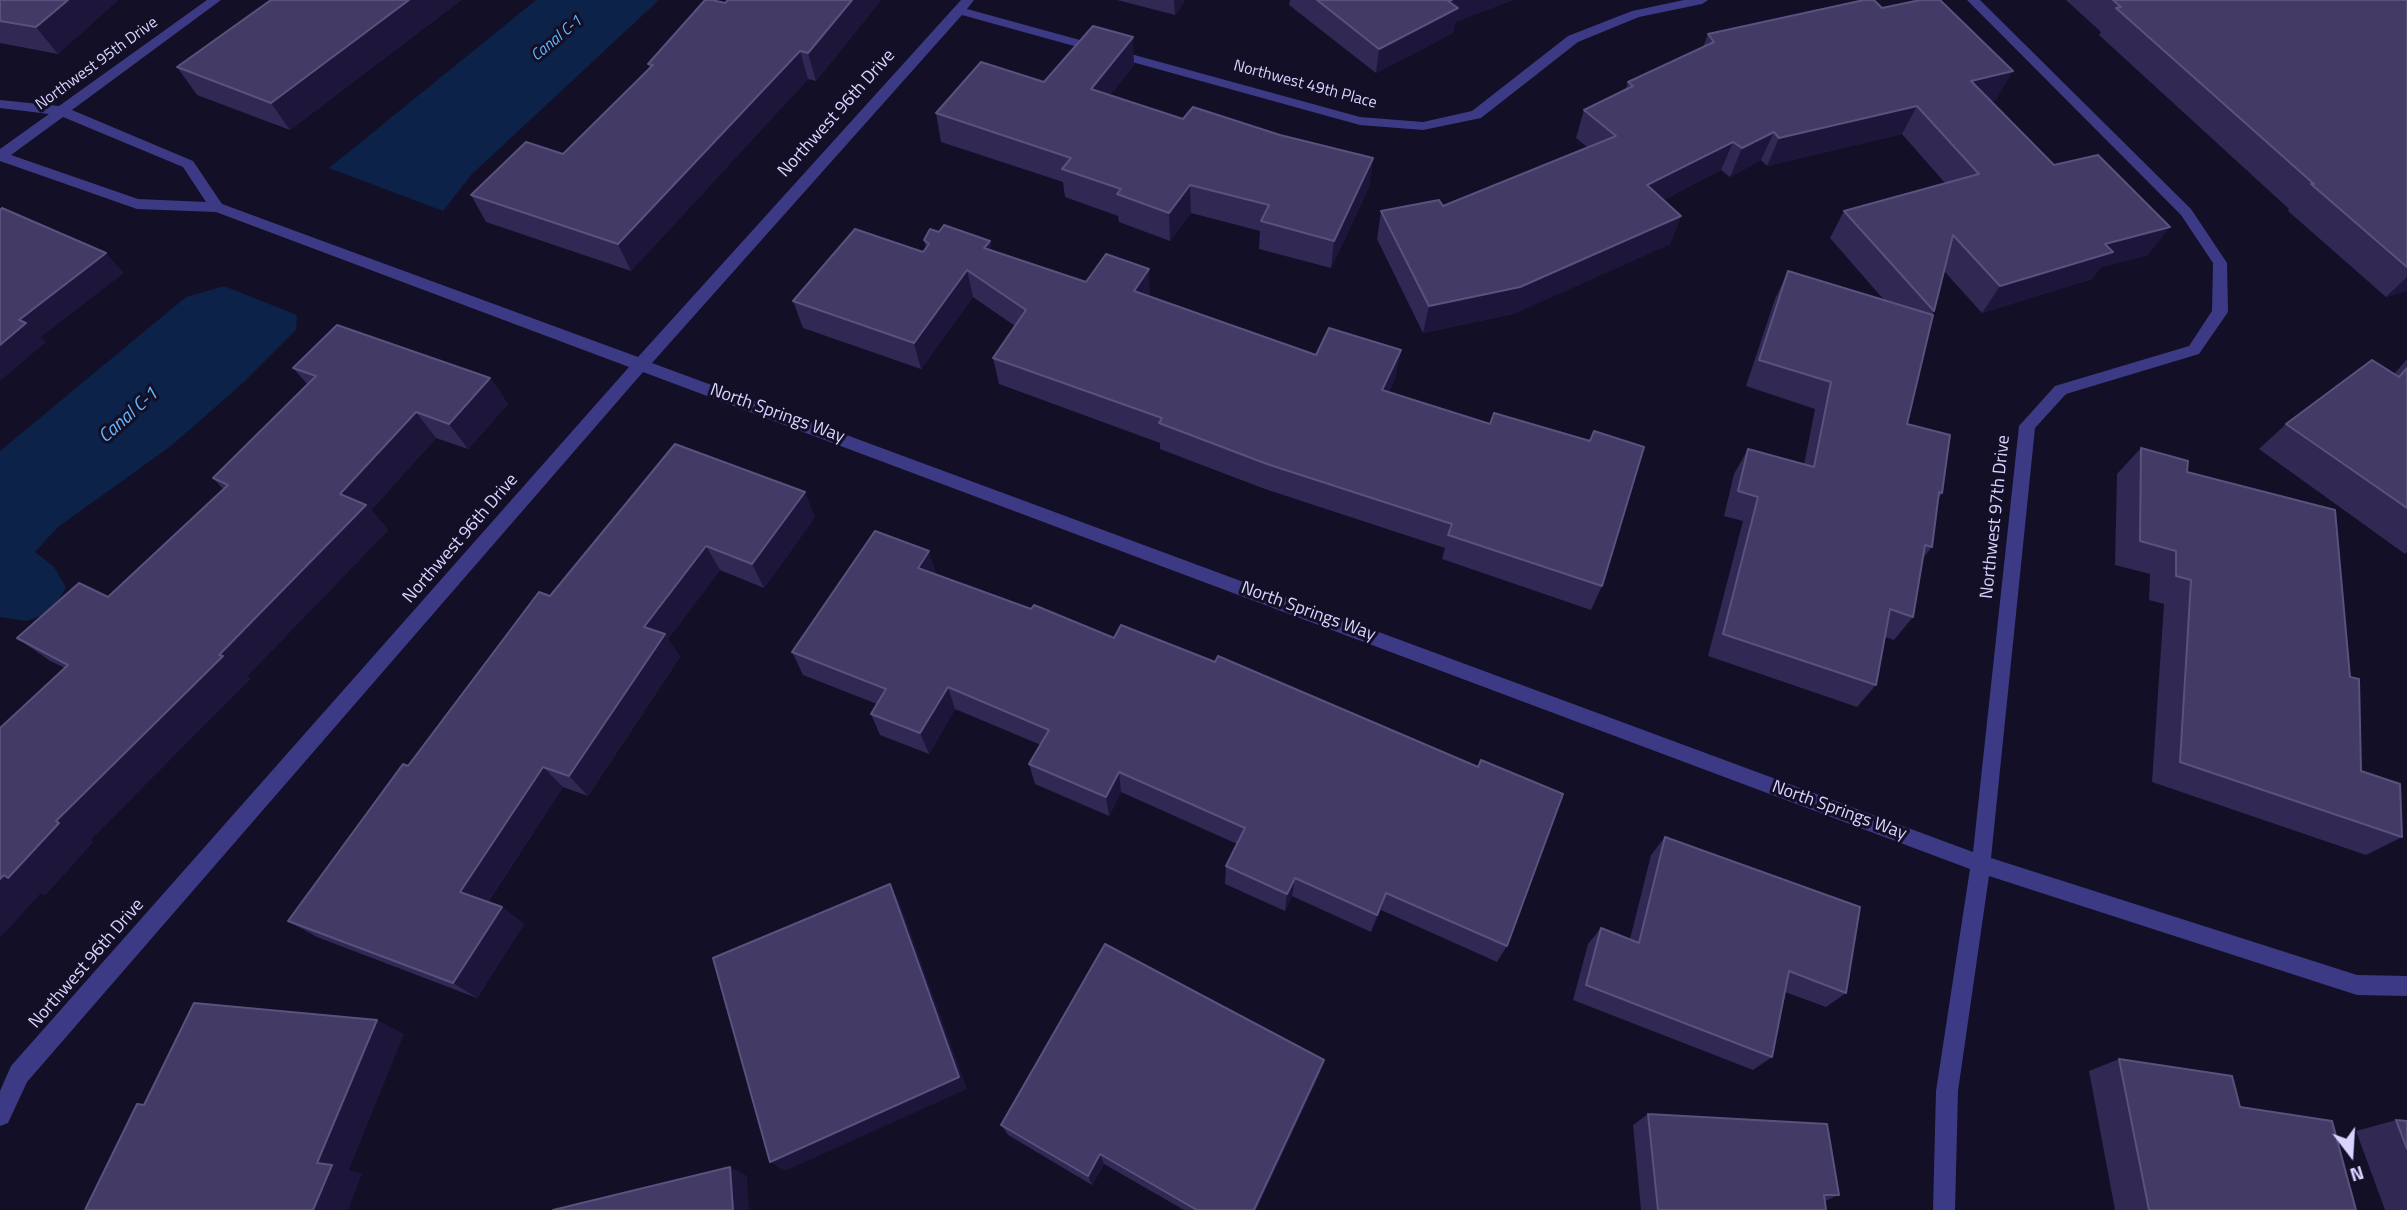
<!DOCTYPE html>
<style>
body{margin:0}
#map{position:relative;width:2407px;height:1210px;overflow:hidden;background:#130f26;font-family:"Titillium Web",sans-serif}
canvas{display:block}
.north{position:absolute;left:2316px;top:1119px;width:70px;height:70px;-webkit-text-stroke:5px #130f26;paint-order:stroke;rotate:163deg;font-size:19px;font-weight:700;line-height:28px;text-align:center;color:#d9d4ff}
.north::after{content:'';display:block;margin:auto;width:24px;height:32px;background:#d9d4ff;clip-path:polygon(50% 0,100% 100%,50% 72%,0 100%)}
</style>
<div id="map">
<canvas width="2407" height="1210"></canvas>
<div class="north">N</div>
</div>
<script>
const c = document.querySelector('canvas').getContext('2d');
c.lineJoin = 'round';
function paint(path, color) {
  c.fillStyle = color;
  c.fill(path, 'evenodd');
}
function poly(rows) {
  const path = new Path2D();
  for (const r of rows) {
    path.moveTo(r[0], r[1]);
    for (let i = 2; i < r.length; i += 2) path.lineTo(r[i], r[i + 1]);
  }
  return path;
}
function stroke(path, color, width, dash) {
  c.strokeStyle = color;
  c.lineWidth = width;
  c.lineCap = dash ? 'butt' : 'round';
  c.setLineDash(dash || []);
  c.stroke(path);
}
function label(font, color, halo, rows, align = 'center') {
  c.font = font + ' "Titillium Web",sans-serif';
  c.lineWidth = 6;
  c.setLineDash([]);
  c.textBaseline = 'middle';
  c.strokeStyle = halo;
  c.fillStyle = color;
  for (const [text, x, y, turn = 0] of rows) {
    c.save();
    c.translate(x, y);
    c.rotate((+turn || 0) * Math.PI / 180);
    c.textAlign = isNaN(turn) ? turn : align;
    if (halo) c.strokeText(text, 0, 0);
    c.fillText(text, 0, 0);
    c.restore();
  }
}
const water = poly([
 [536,0,659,0,472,174,443,211,329,168],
 [224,286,297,315,296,330,244,382,171,446,58,527,35,552,54,567,66,587,52,612,27,621,0,617,0,451,186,297]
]);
const minor = poly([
 [207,0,221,0,72,110,193,161,222,204,638,357,961,0,974,0,967,9,1360,117,1423,122,1472,111,1568,36,1632,11,1684,0,1708,0,1702,4,1639,17,1578,42,1481,118,1423,130,1360,125,962,15,652,363,1973,852,2019,426,2055,386,2189,346,2212,311,2213,263,2181,215,1967,0,1980,0,2191,209,2227,263,2228,312,2199,354,2066,394,2035,428,1991,858,2357,975,2407,976,2407,996,2357,995,1989,876,1958,1091,1955,1210,1933,1210,1936,1091,1970,869,643,372,27,1082,8,1123,0,1126,0,1091,11,1066,629,367,216,212,137,209,0,161,0,149,49,114,0,108,0,100,59,106,207,0],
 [63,117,183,167,206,202,138,199,11,155,63,117]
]);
const wall = poly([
 [0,0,118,0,58,54,0,43],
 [271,0,461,0,290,130,197,95,177,67],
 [728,0,881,0,816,81,808,79,631,271,486,222,471,195,563,154,650,69,648,64],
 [1117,0,1185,0,1175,15],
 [1290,0,1513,0,1455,22,1453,33,1376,73,1289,5],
 [2066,0,2407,0,2407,291,2386,297,2288,211,2289,209,2099,35,2101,32],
 [1882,8,1996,100,1991,101,2054,165,2148,255,2101,267,2092,279,1982,313,1944,271,1934,311,1932,315,1907,424,1942,493,1939,498,1932,547,1923,558,1913,617,1894,640,1885,637,1876,685,1857,707,1708,656,1743,521,1724,516,1734,474,1748,449,1804,465,1815,409,1746,386,1775,299,1788,271,1884,300,1830,238,1844,211,1945,183,1902,134,1767,166,1761,160,1730,177,1721,170,1663,200,1681,216,1670,244,1513,314,1423,333,1377,239,1381,211,1443,206,1587,147,1576,138,1584,110,1625,90,1628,82,1703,47,1708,34],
 [1134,65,1110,95,1183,119,1280,135,1373,158,1369,187,1331,268,1259,249,1260,231,1191,213,1170,241,1119,222,1118,216,1065,197,1063,182,941,142,936,113,1044,82],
 [939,232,990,241,991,250,1086,282,1150,296,1316,355,1396,376,1389,392,1602,586,1591,610,1442,559,1445,548,1265,489,1160,449,1160,443,999,384,993,358,1015,326,973,297,921,369,803,328,793,301,923,252,926,248,924,240],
 [2407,359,2407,552,2405,554,2259,449,2286,424,2394,374],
 [293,368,490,378,508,404,468,449,436,438,371,510,388,530,247,676,250,679,90,840,93,842,45,895,41,893,65,668,50,661,17,638,108,597,223,489,213,478,308,385],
 [675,444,815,517,764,588,720,570,668,639,680,657,588,796,563,787,488,902,502,907,524,924,477,998,317,937,288,921,408,766],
 [2141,448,2187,472,2350,677,2361,771,2402,837,2366,855,2152,782,2164,604,2149,600,2150,574,2115,565,2117,474],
 [937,574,1507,946,1497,962,1381,910,1371,932,1292,896,1285,911,1225,884,1226,866,1237,844,1121,792,1109,816,1035,784,1029,764,1041,745,955,709,929,754,880,735,871,714,877,704,803,675,792,652],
 [1665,837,1846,993,1826,1007,1785,992,1772,1057,1753,1070,1573,1000,1588,944,1601,928,1630,939,1651,855],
 [2119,1059,2240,1107,2356,1210,2115,1210,2089,1071],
 [1320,1073,1256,1210,1184,1210,1104,1164,1092,1185,1008,1135,1001,1125],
 [1648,1114,1839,1195,1825,1201,1826,1210,1641,1210,1633,1125],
 [2396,1120,2407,1121,2407,1210,2385,1210,2356,1131]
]);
const shadedWall = poly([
 [68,0,118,0,58,54,36,27],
 [409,0,461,0,290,130,271,103],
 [852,0,881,0,816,81,808,53],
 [1174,0,1185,0,1175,15],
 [1452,0,1513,0,1455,22,1453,33,1376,73,1379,49],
 [1133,37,1134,65,1093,117,1091,89],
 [800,51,808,79,631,271,618,244],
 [2013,71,1996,100,1955,110,1971,81],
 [1917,106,1902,134,1767,166,1779,138],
 [1774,132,1761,160,1730,177,1742,148],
 [1733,142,1721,170,1637,213,1647,185],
 [1373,158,1369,187,1331,268,1334,241],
 [1190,185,1191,213,1170,241,1169,213],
 [1681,216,1670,244,1513,314,1423,333,1429,306],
 [2170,227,2148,255,2101,267,2092,279,1982,313,2000,286,2105,244],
 [990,241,994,269,984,248],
 [106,253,124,273,41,337,46,342,0,381,0,345,19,320],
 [1149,269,1150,296,1134,291],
 [967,270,973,297,921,369,914,343],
 [2407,277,2407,291,2386,297],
 [1401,350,1396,376,1378,416,1382,390],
 [490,378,508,404,468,449,449,424],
 [416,412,436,438,371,510,388,530,247,676,250,679,90,840,93,842,45,895,41,893,0,938,0,879,219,655,340,494],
 [805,492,815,517,764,588,752,564],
 [706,546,720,570,668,639,680,657,588,796,569,776,644,627],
 [929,551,937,575,918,568],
 [948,687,955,709,929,754,920,733],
 [543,767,563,787,483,909,460,892],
 [1119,772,1121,792,1109,816,1106,797],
 [1295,878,1292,896,1285,911,1287,894],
 [890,884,899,901,967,1089,785,1171,770,1162],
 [1386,893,1381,910,1371,932,1377,915],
 [502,907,524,924,477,998,453,983],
 [377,1020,404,1034,349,1170,362,1174,348,1210,313,1210,317,1163],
 [1324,1060,1320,1073,1256,1210,1254,1210],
 [1100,1154,1104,1164,1092,1185,1088,1176],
 [730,1167,747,1176,749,1210,733,1210]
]);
const building = poly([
 [0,0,68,0,36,27,0,21,0,0],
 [271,0,409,0,271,103,177,67,271,0],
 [705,0,712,0,725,3,728,0,852,0,808,53,800,51,618,244,471,195,526,142,563,154,653,65,648,64,705,0],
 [1317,0,1452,0,1448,1,1458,8,1379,49,1317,0],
 [1864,0,1874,0,1882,8,1920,0,1940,0,2013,71,1971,81,2054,165,2098,155,2170,227,2105,244,2113,252,2000,286,1953,235,1934,311,1844,211,1979,174,1917,106,1779,138,1774,132,1742,148,1733,142,1647,185,1681,216,1520,287,1429,306,1381,211,1439,200,1443,206,1616,136,1584,110,1633,86,1628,82,1714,42,1708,34,1864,0],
 [2113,0,2407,0,2407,267,2311,184,2314,184,2116,8,2121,7,2113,0],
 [1093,26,1133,37,1091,89,1183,119,1193,107,1280,135,1373,158,1334,241,1261,221,1269,205,1190,185,1169,213,1117,194,1121,189,1062,169,1071,158,936,113,981,62,1044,82,1093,26],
 [2,208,106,253,19,320,26,323,0,345,0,210,2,208],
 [944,225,990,241,984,248,1086,282,1106,254,1149,269,1134,291,1316,355,1329,328,1401,350,1382,390,1490,424,1494,413,1590,441,1594,431,1644,447,1602,586,1448,535,1452,524,1267,464,1159,423,1162,418,993,358,1026,310,967,270,914,343,793,301,855,229,923,252,929,244,924,240,930,229,939,232,944,225],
 [1788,271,1933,315,1907,424,1950,435,1942,493,1939,492,1932,547,1925,545,1913,617,1890,609,1876,685,1723,634,1758,497,1738,491,1748,449,1814,467,1831,382,1759,360,1788,271],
 [337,325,490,378,449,424,416,412,340,494,366,505,219,655,223,656,56,821,59,823,8,878,4,875,0,879,0,728,68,665,17,638,79,583,108,597,228,485,213,478,316,376,293,368,337,325],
 [2372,360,2399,377,2407,368,2407,508,2286,424,2372,360],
 [675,444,805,492,752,564,706,546,644,627,665,634,569,776,543,767,460,892,502,907,453,983,288,921,403,764,408,766,539,592,550,596,675,444],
 [2141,448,2188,461,2187,472,2335,510,2350,677,2359,679,2361,771,2400,784,2402,837,2180,762,2191,580,2176,576,2176,551,2140,541,2141,448],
 [875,531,929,551,918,568,1031,609,1034,605,1114,638,1121,625,1215,662,1218,656,1478,767,1481,760,1563,794,1507,946,1386,893,1377,915,1295,878,1287,894,1226,866,1245,828,1119,772,1106,797,1029,764,1049,730,948,687,920,733,871,714,886,689,792,652,875,531],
 [1665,837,1860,907,1846,993,1789,971,1772,1057,1586,985,1601,928,1639,943,1665,837],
 [890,884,959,1077,770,1162,713,958,890,884],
 [1105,944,1324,1060,1254,1210,1197,1210,1100,1154,1088,1176,1001,1125,1105,944],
 [194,1003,377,1020,317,1163,332,1165,313,1210,85,1210,137,1104,144,1105,194,1003],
 [2119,1059,2232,1076,2240,1107,2332,1121,2356,1210,2149,1210,2119,1059],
 [1648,1114,1827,1124,1839,1195,1824,1195,1826,1210,1658,1210,1648,1114],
 [2396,1120,2407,1121,2407,1149,2396,1120],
 [730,1167,733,1210,553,1210,730,1167]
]);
const farWaternames = [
 ["Canal C-1",557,39,-40]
];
const farStreetnames = [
 ["Northwest 95th Drive",97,64,-36],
 ["Northwest 49th Place",1305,85,15]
];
const streetNames = [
 ["Northwest 96th Drive",837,114,-48],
 ["North Springs Way",777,414,20],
 ["Northwest 97th Drive",1996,517,-84],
 ["Northwest 96th Drive",461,539,-49],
 ["North Springs Way",1308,612,20],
 ["North Springs Way",1839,811,20],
 ["Northwest 96th Drive",87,964,-49]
];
const waterNames = [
 ["Canal C-1",129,416,-42]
];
paint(water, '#0c2248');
paint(minor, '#3d3a85');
paint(wall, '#312854');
paint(shadedWall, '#1d163a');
paint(building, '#433a66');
stroke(building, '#5a527e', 2);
label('italic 16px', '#62b6ff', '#130f26', farWaternames);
label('16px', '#d9d4ff', '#130f26', farStreetnames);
label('18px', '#d9d4ff', '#130f26', streetNames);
label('italic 19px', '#62b6ff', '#130f26', waterNames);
</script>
